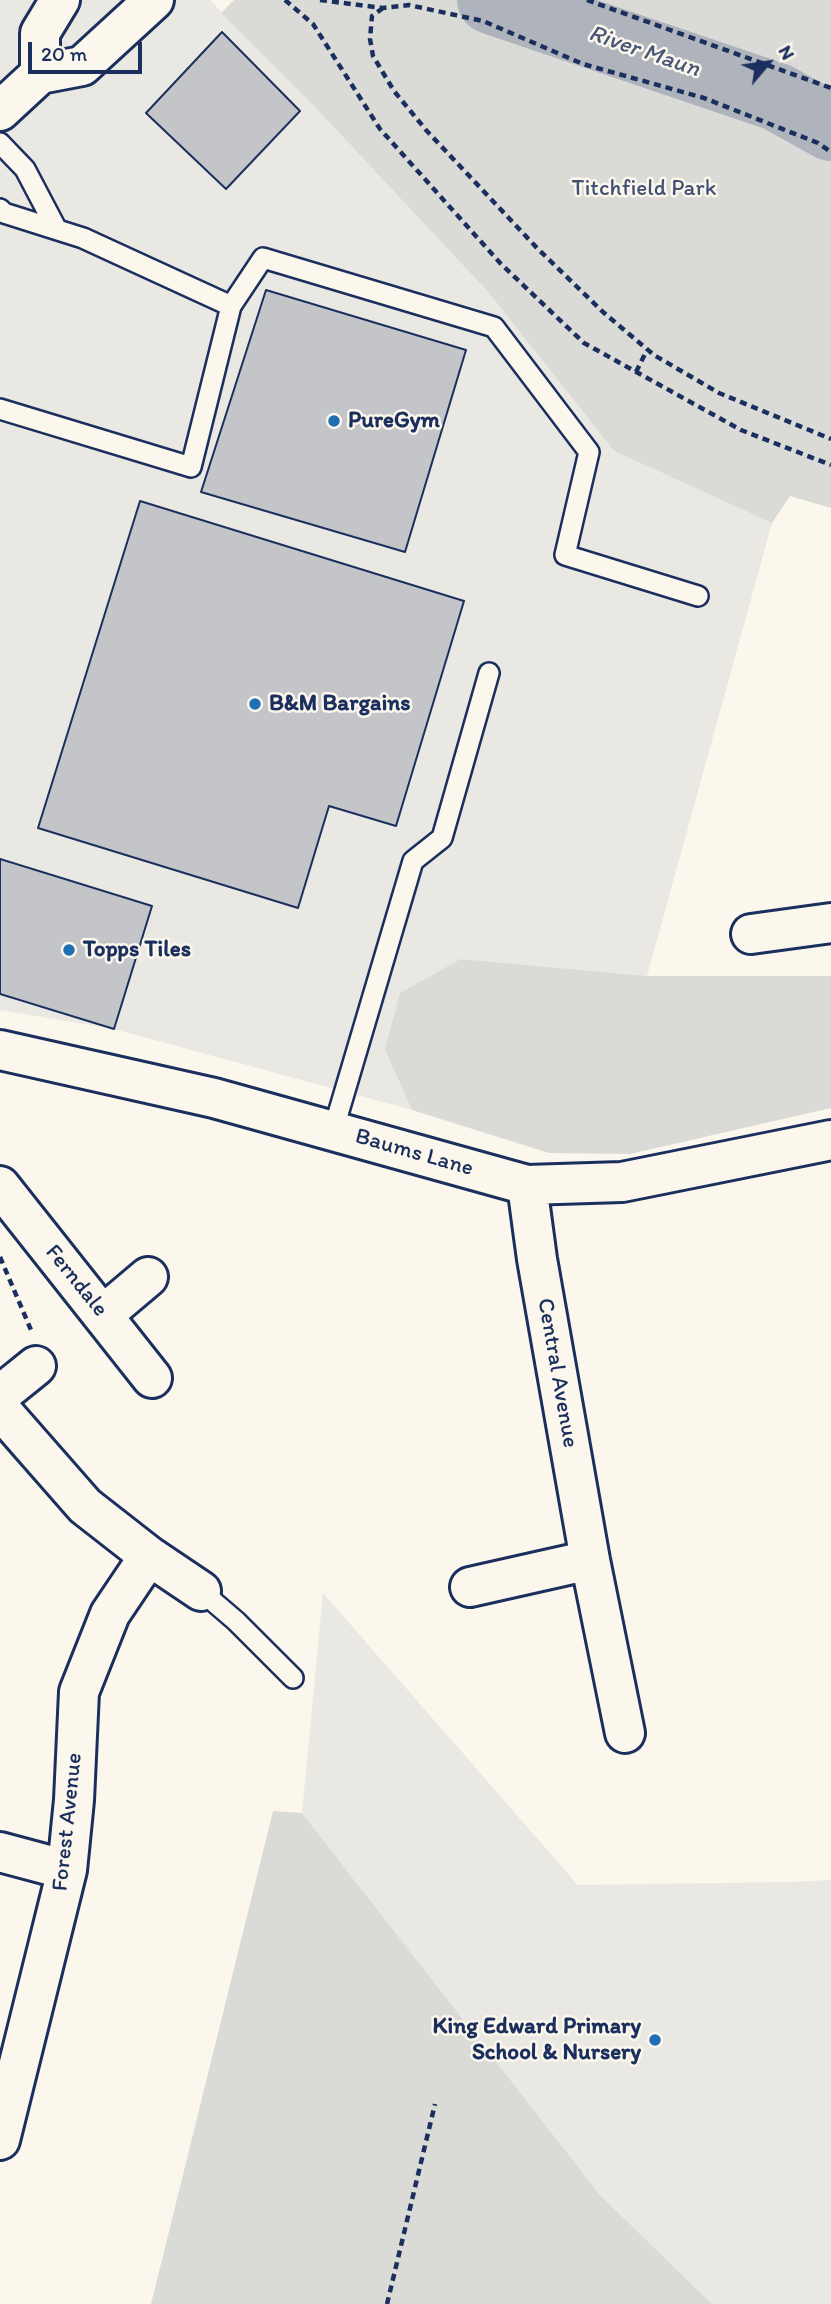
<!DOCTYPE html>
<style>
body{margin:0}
#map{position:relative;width:831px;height:2304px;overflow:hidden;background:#fbf7ec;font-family:Itim,sans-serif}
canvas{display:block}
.north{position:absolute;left:733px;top:28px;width:70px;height:70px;-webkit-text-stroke:5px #fbf7ec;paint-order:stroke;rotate:61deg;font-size:19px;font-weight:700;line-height:28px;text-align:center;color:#1b2f5e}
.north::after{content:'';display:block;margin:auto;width:24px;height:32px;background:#1b2f5e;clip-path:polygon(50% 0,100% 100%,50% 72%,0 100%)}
.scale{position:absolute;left:28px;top:42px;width:114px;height:32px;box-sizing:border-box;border:4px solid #1b2f5e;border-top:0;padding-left:9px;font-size:21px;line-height:24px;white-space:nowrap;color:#1b2f5e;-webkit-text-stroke:5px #fbf7ec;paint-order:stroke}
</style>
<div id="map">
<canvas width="831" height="2304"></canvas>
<div class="north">N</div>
<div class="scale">20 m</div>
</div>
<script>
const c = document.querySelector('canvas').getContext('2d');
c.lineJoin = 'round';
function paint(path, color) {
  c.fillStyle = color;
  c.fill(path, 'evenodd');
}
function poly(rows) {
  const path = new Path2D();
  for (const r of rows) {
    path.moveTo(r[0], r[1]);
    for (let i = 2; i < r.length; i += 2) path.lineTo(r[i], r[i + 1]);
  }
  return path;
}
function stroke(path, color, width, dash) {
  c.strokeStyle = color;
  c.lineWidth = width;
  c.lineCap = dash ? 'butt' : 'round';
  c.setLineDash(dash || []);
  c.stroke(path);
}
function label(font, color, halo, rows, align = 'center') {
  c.font = font + ' Itim,sans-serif';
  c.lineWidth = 5;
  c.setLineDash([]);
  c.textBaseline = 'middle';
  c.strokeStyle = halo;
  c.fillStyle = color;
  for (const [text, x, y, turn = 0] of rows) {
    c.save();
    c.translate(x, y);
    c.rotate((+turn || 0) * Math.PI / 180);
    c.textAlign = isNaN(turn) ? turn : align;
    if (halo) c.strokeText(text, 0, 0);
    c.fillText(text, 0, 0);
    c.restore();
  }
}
const built = poly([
 [0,0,210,0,312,104,489,293,614,451,772,523,647,976,461,959,385,1050,412,1110,114,1029,0,1010],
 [323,1593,578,1885,791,1882,831,1880,831,2304,712,2304,600,2195,302,1813]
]);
const green = poly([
 [234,0,831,0,831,508,790,496,772,523,614,451,489,293,312,104,221,13],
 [461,959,647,976,831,976,831,1108,630,1154,549,1153,412,1110,385,1050,400,993],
 [273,1811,302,1813,600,2195,712,2304,151,2304]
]);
const river = poly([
 [491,0,777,97,831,127]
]);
const building = poly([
 [222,32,300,111,226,189,146,113,222,32],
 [266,290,466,350,405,552,201,492,266,290],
 [140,501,464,601,396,826,329,806,298,908,38,828,140,501],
 [0,859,152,906,114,1029,0,994,0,859]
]);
const path = poly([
 [285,0,313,24,380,129,501,264,584,343,741,430,831,465],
 [320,0,383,8,409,5,483,21,583,64,704,98,818,143,831,152],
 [587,0,831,88],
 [383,8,372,16,370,39,373,56,394,91,426,130,537,248,603,312,654,355,719,393,831,439],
 [636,372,647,350],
 [0,1257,31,1330],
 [387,2304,435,2104]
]);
const service = poly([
 [0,143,25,169,56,228],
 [0,209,4,213,83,238,231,306],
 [0,409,191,467,231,306,263,258,494,327,589,452,565,555,698,596],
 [333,1131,413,861,442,838,489,673],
 [201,1591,236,1621,293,1678]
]);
const minor = poly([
 [751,934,831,923],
 [0,1050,214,1098,527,1185,622,1182,831,1140],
 [527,1185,537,1259,590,1560,625,1733],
 [0,1186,152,1378],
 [103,1315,148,1277],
 [0,1395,36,1366],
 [0,1409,85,1506,149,1556,201,1591],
 [470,1587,590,1560],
 [0,1852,67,1870],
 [0,2140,67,1870,74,1800,79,1692,110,1614,149,1556]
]);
const trunk = poly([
 [40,74,82,66,154,0],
 [0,111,40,74,40,33,60,0]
]);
const markers = [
 [334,421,7,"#1f6fb2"],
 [255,704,7,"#1f6fb2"],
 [69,950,7,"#1f6fb2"],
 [655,2040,7,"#1f6fb2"]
];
const parkNames = [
 ["Titchfield Park",644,189]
];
const poiNames = [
 ["PureGym",348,421],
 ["B&M Bargains",269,704],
 ["Topps Tiles",83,950],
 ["King Edward Primary",641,2027,"right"],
 ["School & Nursery",641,2053,"right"]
];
const streetNames = [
 ["Baums Lane",414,1153,16],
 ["Ferndale",76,1281,51],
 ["Central Avenue",557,1373,80],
 ["Forest Avenue",68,1822,-84]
];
const waterNames = [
 ["River Maun",644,52,19]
];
paint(built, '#eae8e2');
paint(green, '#dadad7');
stroke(river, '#afb3bb', 68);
paint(building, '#c3c5c9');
stroke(building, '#1b2f5e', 2);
stroke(service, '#1b2f5e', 24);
stroke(minor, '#1b2f5e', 44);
stroke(trunk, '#1b2f5e', 44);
stroke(path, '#1b2f5e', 4.5, [7, 5]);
stroke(service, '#fbf7ec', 19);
stroke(minor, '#fbf7ec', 38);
stroke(trunk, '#fbf7ec', 38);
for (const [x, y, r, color] of markers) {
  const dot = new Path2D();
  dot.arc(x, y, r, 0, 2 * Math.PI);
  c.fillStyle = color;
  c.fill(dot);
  stroke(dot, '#fbf7ec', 2.5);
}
label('23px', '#415176', '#fbf7ec', parkNames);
label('bold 23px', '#1b2f5e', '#fbf7ec', poiNames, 'left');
label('23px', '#1b2f5e', '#fbf7ec', streetNames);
label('italic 24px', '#47577a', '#fbf7ec', waterNames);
</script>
